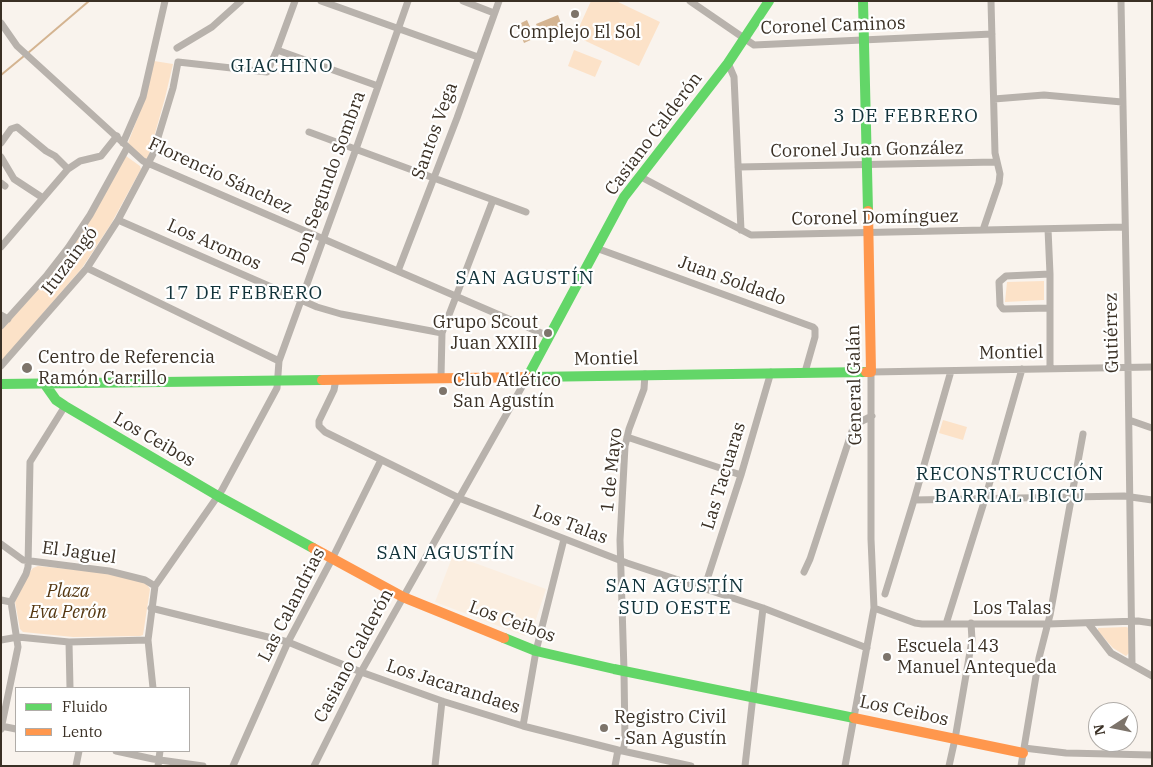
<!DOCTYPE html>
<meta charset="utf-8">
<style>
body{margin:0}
#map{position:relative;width:1153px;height:767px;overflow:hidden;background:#f9f3ed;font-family:"IBM Plex Serif",serif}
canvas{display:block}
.frame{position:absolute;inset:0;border:2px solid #3a3025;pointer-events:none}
.legend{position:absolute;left:15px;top:687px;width:175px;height:65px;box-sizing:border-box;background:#fff;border:1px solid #b0aca8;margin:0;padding:6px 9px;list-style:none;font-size:15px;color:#3a3025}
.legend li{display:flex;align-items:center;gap:10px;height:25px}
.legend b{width:25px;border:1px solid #b0aca8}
.north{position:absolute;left:1088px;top:702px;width:50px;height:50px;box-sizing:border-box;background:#fff;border:1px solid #b0aca8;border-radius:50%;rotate:259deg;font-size:14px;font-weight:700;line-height:20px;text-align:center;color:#3a3025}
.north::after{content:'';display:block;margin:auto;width:18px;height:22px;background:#7d746b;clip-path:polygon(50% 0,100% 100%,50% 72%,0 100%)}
</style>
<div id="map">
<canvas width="1153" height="767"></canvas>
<div class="frame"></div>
<ul class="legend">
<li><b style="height:6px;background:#63d668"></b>Fluido</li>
<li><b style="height:6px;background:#ff974d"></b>Lento</li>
</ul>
<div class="north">N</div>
</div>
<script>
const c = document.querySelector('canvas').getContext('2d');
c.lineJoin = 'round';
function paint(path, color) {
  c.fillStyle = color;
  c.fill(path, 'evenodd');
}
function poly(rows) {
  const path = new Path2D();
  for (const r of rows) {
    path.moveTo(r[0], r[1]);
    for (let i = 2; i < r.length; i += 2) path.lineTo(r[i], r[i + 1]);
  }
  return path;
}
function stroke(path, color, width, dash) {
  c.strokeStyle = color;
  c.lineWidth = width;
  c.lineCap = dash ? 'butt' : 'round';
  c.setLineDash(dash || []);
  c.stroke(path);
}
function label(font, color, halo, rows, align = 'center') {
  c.font = font + ' "IBM Plex Serif",serif';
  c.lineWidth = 4.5;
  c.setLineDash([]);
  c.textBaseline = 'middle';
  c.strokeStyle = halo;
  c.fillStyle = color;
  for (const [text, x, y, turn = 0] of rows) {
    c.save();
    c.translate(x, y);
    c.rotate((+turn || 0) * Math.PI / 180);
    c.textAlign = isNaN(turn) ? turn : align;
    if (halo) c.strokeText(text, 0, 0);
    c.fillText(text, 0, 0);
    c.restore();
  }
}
const built = poly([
 [453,555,546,589,532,631,525,636,435,602]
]);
const green = poly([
 [591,1,616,1,660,22,639,66,575,36],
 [574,50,602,61,595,77,568,66],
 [154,61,173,64,165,98,148,158,145,160,128,143,139,114],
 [126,156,140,166,141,169,111,224,82,268,1,362,1,330,35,293],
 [1044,281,1044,300,1005,302,1007,282],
 [943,420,967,427,963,440,939,433],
 [38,566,108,573,146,583,150,589,143,635,140,636,73,637,23,632,20,629,15,602,29,573,33,568],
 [1126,627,1130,628,1129,653,1126,656,1113,648,1098,631,1098,628]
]);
const water = poly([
 [558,15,562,26,540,34,536,24],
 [527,20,535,38,524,43,517,25]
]);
const stream = poly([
 [28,53,89,1],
 [1,75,24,56]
]);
const street = poly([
 [321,1,478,57],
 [463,1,494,13],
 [690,1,754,45,992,34],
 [1121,1,1128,367,1132,664],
 [1,23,17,46,143,161,548,336],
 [177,48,212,27,241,1],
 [277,50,378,86],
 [728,63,734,77,741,230],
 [994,99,1044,95,1122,102],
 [309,132,526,212],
 [1,143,11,129,17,127,46,151,55,156,68,169],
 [123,143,143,97,165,1],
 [1,157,14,179,43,198],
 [738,167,996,162],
 [641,177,751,235,1125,227],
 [1,183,5,186],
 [118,220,317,307,341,314,442,333],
 [1048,229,1050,274,1050,368],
 [983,230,999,183,1000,174,995,153,991,1],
 [1,247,68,169,80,161,101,156,117,136],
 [596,248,813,327,815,329,815,337,805,372],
 [87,268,279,361],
 [398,271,457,118,499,1],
 [1050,274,1006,276,999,282,1000,305,1003,309,1050,308],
 [1,315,8,319],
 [1,326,47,275,68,248,90,215,127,148],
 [1,366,87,268,118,220,153,154,173,88,178,62,267,72,277,50,295,1],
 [441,377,442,333,493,200],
 [336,379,334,390,319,421,319,426,325,432,459,498,627,563,763,608,867,648],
 [1129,420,1152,428],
 [627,437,741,475],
 [914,500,1124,496,1152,500],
 [1,544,23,560,109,571,145,580,155,586],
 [804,572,810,559,852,431,858,423,872,416],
 [704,589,741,475,771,372],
 [885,594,914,500,951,371],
 [1,600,11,602],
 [151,608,288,642,361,672,442,701,523,726,618,750,691,766],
 [874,608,915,623,922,624,1048,624,1138,621,1152,623],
 [1088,623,1111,653,1152,676],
 [946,624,985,499,1022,369],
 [1,640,18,637,69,642,148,640],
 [69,642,70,688],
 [153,688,148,640,155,586,222,490,277,388,279,361,356,149,408,1],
 [1,726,16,729],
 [523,726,536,651,564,539],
 [1,729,18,647,11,602,26,574,28,567,30,462,65,406],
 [1024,748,1066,753,1152,755],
 [116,751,153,759,203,766],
 [623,751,625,742,624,671,620,540,625,446,629,429,644,389,645,374],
 [76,766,79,751],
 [158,766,160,751],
 [233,766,288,642,332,559,381,460],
 [314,766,361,672,528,376],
 [435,766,442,701],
 [615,766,618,750],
 [745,766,763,608],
 [845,766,874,608,871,539,871,372,1152,367],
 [949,766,955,739,972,640,971,623],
 [1021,766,1039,658,1050,615,1083,434]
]);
const fast = poly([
 [863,1,868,211],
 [528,376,624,197,728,63,769,1],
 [531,377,866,372],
 [44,383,56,400,65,406,218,496,313,548],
 [1,384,322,380],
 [504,638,536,651,614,669,854,718]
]);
const slow = poly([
 [866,372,871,372,868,211],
 [322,380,531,377],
 [313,548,403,597,504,638],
 [854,718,1023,753]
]);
const markers = [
 [575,14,5,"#7d746b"],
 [548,333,5,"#7d746b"],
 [27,368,6,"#7d746b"],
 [443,391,5,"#7d746b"],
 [887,657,5,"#7d746b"],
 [604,728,5,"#7d746b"]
];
const streetNames = [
 ["Coronel Caminos",833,26,-2],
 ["Santos Vega",435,131,-70],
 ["Casiano Calderón",654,134,-53],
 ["Coronel Juan González",867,150,-1],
 ["Florencio Sánchez",220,176,25],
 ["Don Segundo Sombra",329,178,-70],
 ["Coronel Domínguez",875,218,-1],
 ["Los Aromos",214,245,24],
 ["Ituzaingó",70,261,-53],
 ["Juan Soldado",732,281,20],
 ["Gutiérrez",1112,333,-91],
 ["Montiel",1011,353,-1],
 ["Montiel",606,359,-1],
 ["General Galán",855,385,-91],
 ["Los Ceibos",154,440,30],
 ["1 de Mayo",612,470,-84],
 ["Las Tacuaras",724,476,-73],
 ["Los Talas",570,525,21],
 ["El Jaguel",79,553,8],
 ["Las Calandrias",292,605,-63],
 ["Los Talas",1012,609],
 ["Los Ceibos",512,622,20],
 ["Casiano Calderón",354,656,-62],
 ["Los Jacarandaes",453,687,18],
 ["Los Ceibos",904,711,12]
];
const poiNames = [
 ["Complejo El Sol",575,33,"center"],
 ["Grupo Scout",538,323,"right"],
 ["Juan XXIII",538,344,"right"],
 ["Centro de Referencia",38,358],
 ["Ramón Carrillo",38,379],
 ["Club Atlético",453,381],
 ["San Agustín",453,402],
 ["Escuela 143",897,647],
 ["Manuel Antequeda",897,668],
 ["Registro Civil",614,718],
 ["- San Agustín",614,739]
];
const parkNames = [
 ["Plaza",68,592],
 ["Eva Perón",68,613]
];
const neighbourhoodNames = [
 ["GIACHINO",282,67],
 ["3 DE FEBRERO",906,117],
 ["SAN AGUSTÍN",525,279],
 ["17 DE FEBRERO",244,294],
 ["RECONSTRUCCIÓN",1010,475],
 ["BARRIAL IBICU",1010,497],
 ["SAN AGUSTÍN",446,554],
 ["SAN AGUSTÍN",675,587],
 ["SUD OESTE",675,609]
];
paint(built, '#fbeee0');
paint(green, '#fce2c8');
paint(water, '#d4b491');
stroke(stream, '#d4b491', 2);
stroke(street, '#b8b2ac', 7);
stroke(fast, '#63d668', 10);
stroke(slow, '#ff974d', 10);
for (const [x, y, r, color] of markers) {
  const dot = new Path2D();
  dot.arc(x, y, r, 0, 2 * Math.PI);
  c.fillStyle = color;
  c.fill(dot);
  stroke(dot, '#fff', 2);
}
label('18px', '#3a3025', '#fff', streetNames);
label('18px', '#3a3025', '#fff', poiNames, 'left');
label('italic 18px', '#553711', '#fff', parkNames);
c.letterSpacing = '1px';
label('19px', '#12333a', '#fff', neighbourhoodNames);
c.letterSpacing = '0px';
</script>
